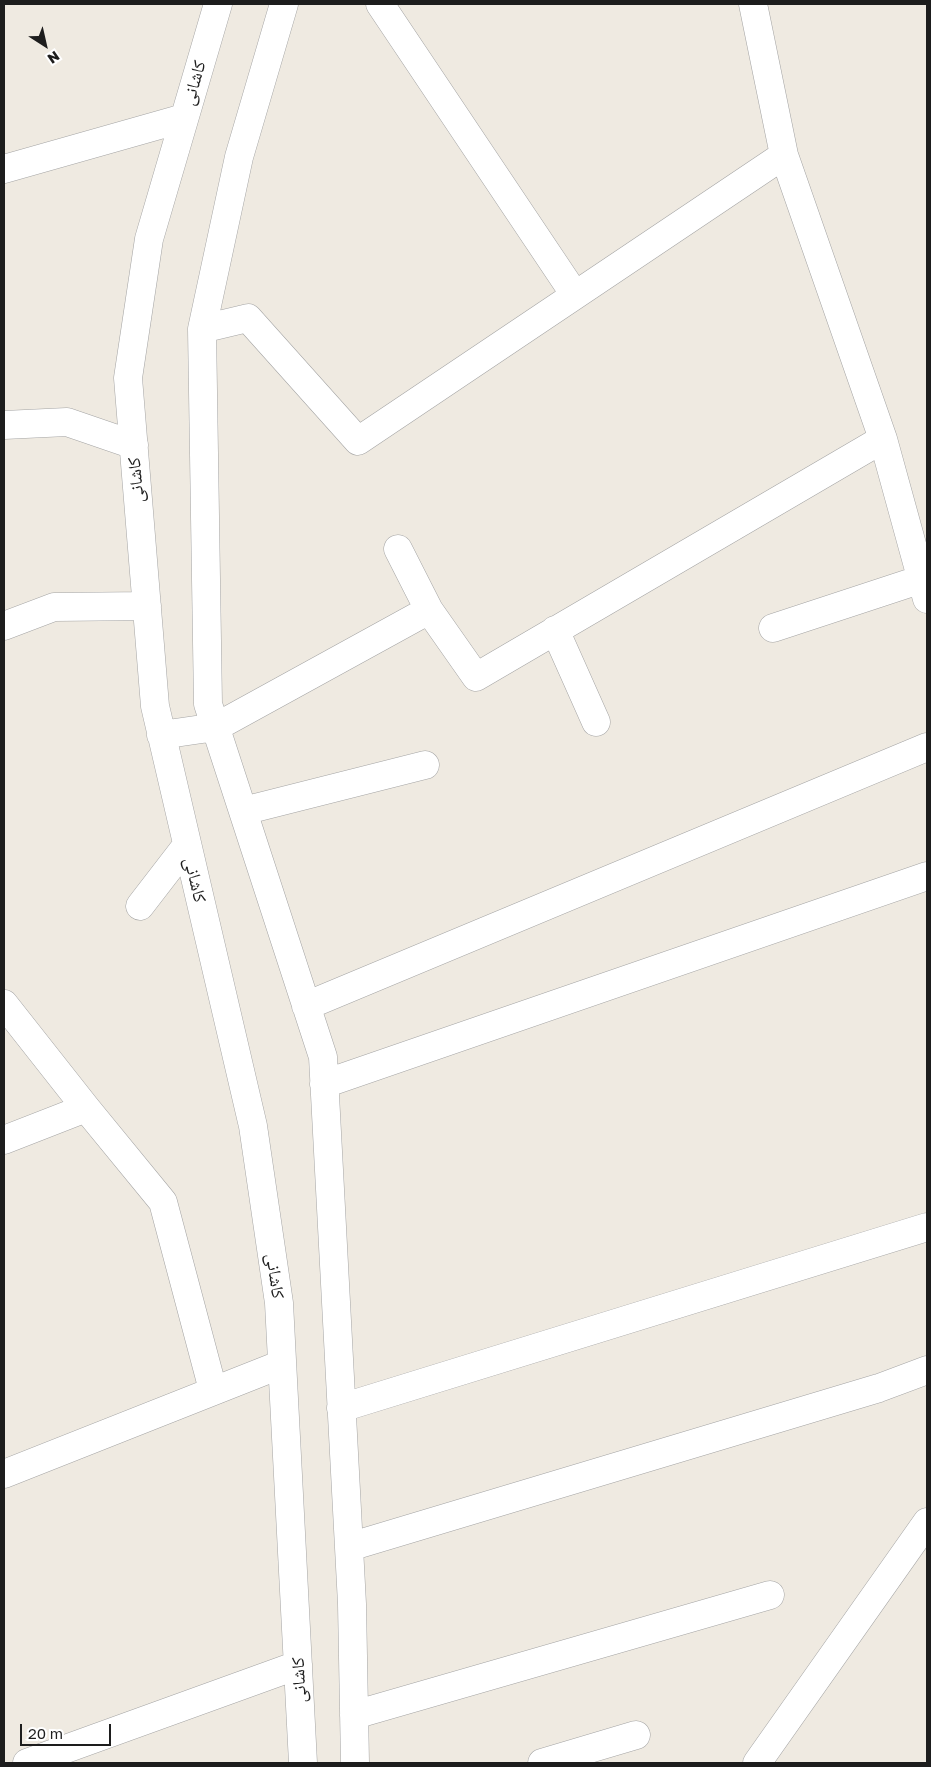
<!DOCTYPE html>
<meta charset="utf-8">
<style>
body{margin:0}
#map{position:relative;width:931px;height:1767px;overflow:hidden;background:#efeae1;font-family:"Golos Text",sans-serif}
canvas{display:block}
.frame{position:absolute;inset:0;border:5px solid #1d1d1d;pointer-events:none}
.north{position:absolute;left:20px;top:20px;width:50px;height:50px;-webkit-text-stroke:4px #fff;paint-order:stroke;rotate:145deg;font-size:14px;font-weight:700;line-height:20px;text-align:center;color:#1d1d1d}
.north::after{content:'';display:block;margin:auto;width:18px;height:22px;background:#1d1d1d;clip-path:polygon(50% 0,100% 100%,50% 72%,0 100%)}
.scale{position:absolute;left:20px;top:1724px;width:91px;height:22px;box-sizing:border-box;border:2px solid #1d1d1d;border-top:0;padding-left:6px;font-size:15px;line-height:18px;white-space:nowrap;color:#1d1d1d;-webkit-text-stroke:4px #fff;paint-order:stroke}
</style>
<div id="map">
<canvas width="931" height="1767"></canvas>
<div class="frame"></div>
<div class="north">N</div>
<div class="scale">20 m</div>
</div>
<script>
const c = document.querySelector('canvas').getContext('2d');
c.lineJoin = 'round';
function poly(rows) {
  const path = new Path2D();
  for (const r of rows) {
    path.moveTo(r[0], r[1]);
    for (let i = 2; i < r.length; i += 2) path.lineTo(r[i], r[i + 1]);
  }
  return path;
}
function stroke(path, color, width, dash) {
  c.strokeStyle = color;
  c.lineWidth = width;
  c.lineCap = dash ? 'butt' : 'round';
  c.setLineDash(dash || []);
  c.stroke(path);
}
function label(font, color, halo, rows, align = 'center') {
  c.font = font + ' "Golos Text","Noto Naskh Arabic",sans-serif';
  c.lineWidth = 4;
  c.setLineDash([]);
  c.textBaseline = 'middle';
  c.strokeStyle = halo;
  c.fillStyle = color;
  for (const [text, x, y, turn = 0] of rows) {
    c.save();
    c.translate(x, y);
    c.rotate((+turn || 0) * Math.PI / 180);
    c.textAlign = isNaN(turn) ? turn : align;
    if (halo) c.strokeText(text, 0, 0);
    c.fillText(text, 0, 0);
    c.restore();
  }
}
const minor = poly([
 [218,4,149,239,128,378,155,706,253,1126,279,1303,303,1763],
 [284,4,239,157,202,329,208,704,323,1057,352,1604,355,1763],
 [380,4,575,295],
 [753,4,784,155,883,439,927,599],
 [4,169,184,118],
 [202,329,248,318,358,441,784,155],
 [4,425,67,422,134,445],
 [398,549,429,610,476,677,883,439],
 [4,626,54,607,147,606],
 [773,628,922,579],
 [555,630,596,722],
 [161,735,216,727,429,610],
 [243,811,425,765],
 [140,906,187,845],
 [4,1004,86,1108,163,1202,213,1390],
 [306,1006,927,747],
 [324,1084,927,876],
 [4,1140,86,1108],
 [341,1408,927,1227],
 [4,1474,282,1364],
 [349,1547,879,1388,927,1370],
 [354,1715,770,1595],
 [27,1763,298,1665],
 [542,1763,636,1735],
 [757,1763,927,1522]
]);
const streetNames = [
 ["کاشانی",194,83,-74],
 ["کاشانی",136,480,-95],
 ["کاشانی",195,880,77],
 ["کاشانی",275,1276,82],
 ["کاشانی",299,1680,-93]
];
stroke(minor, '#a4a4a4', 29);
stroke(minor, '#fff', 28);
label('18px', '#1d1d1d', '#fff', streetNames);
</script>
